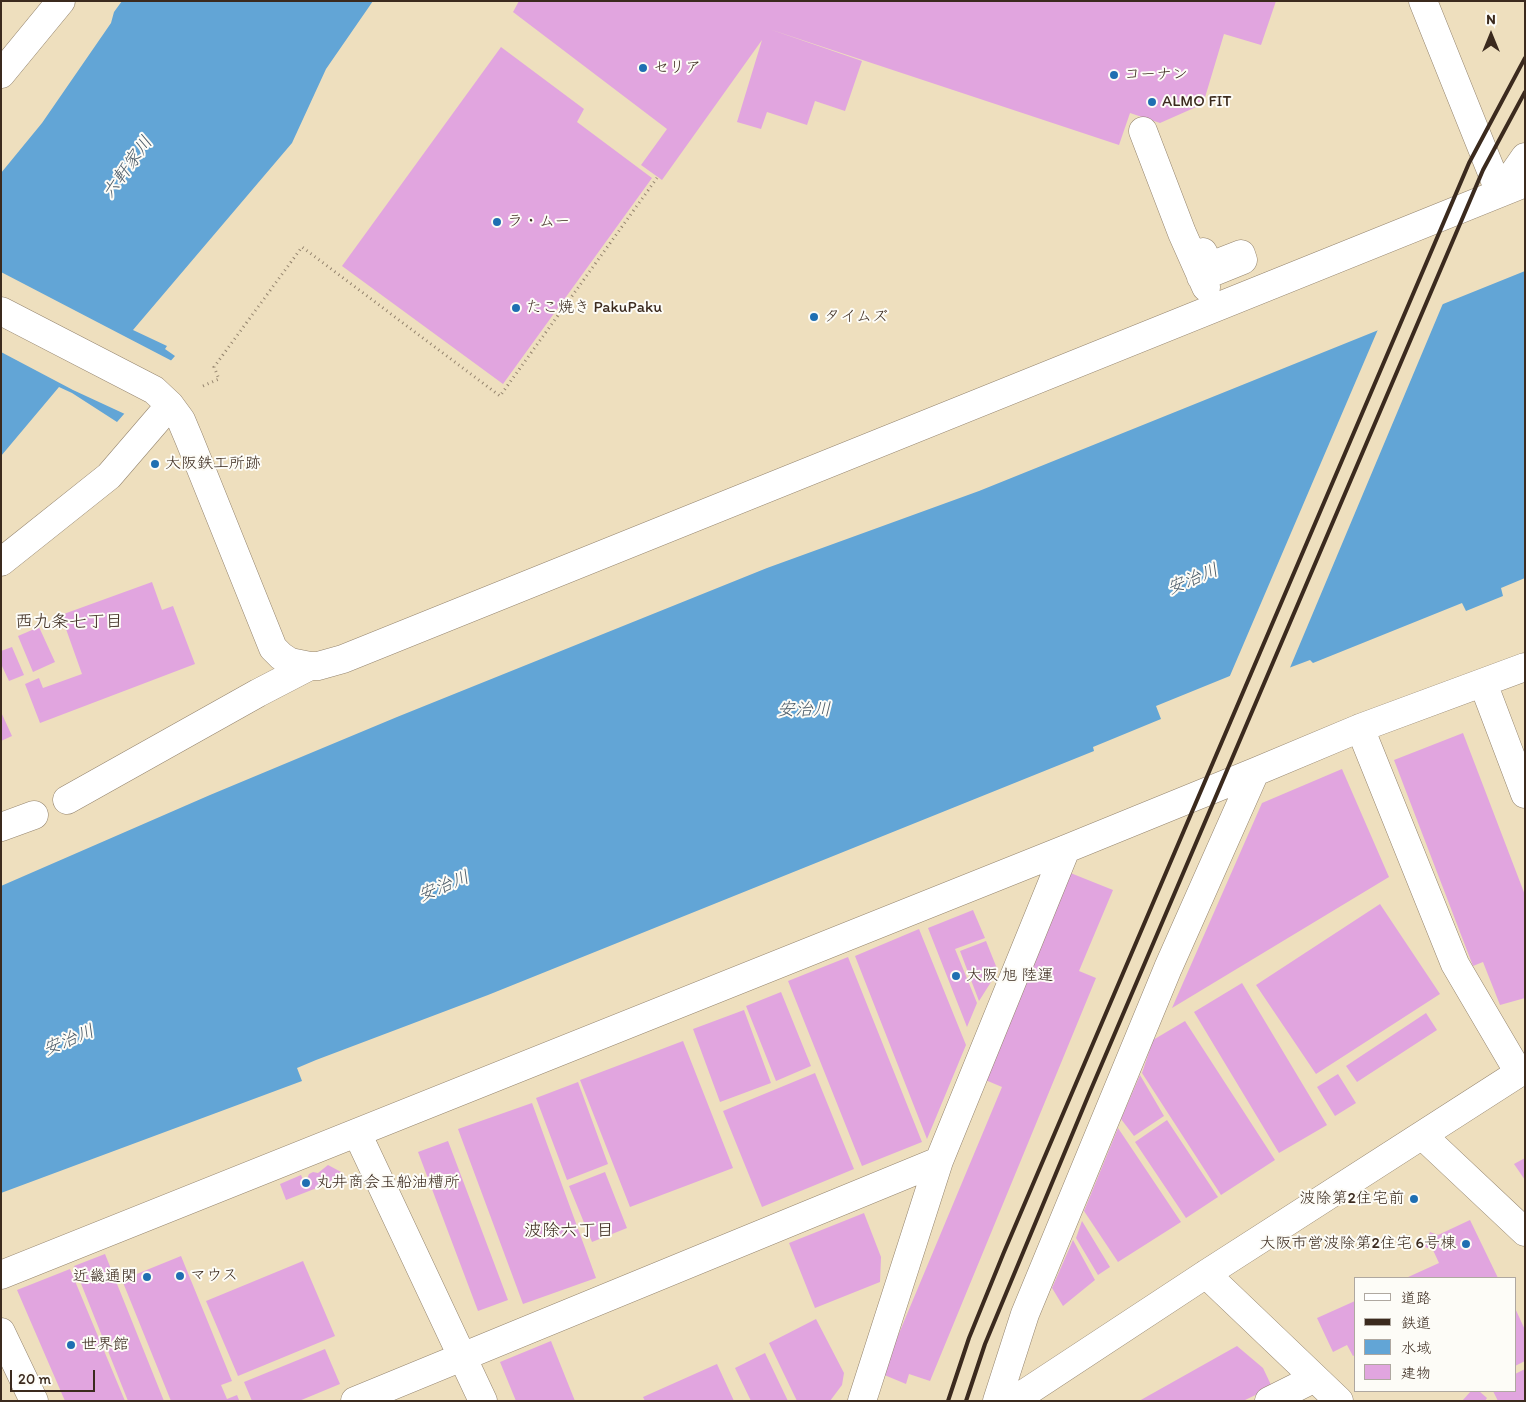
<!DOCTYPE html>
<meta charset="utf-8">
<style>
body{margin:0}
#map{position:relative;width:1526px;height:1402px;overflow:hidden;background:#eedfbe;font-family:Itim,"Klee One",sans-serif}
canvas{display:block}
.frame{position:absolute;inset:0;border:2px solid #3b2a1e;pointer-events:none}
.legend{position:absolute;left:1354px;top:1277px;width:162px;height:115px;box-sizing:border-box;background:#fdfcf7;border:1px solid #afa8a0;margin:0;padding:6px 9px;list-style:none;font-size:15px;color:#3b2a1e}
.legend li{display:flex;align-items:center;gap:10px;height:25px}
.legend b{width:25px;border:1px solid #afa8a0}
.north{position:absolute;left:1466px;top:10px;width:50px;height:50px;-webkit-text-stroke:4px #fdfcf7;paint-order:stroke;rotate:0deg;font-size:14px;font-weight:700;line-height:20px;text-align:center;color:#3b2a1e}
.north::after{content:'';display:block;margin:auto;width:18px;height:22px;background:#3b2a1e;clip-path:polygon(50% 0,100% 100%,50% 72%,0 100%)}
.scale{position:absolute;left:10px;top:1370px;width:85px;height:22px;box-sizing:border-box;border:2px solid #3b2a1e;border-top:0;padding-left:6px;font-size:15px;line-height:18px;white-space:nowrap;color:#3b2a1e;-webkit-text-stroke:4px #fdfcf7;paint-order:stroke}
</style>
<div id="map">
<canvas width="1526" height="1402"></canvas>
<div class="frame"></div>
<ul class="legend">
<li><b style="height:6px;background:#fff"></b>道路</li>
<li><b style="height:6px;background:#3b2a1e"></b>鉄道</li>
<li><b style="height:14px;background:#62a5d6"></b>水域</li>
<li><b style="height:14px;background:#e1a5df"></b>建物</li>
</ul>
<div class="north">N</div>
<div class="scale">20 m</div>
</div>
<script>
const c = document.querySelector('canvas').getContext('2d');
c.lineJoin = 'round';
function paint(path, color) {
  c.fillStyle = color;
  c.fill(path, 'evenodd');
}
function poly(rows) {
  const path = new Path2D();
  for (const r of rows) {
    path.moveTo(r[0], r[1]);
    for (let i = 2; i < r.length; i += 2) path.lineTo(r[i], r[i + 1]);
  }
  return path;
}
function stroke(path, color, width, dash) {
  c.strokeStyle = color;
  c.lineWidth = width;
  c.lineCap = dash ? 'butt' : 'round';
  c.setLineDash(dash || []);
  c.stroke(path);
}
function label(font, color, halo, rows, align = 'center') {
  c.font = font + ' Itim,"Klee One",sans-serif';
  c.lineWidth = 4;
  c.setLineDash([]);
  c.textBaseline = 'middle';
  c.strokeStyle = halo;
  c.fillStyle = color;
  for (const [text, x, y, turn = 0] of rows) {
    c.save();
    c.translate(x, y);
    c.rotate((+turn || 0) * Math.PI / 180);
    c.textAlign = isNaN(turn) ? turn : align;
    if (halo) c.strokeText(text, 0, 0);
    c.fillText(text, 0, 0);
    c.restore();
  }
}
const water = poly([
 [122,1,373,1,326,69,292,143,133,330,167,346,165,349,175,356,117,422,72,393,59,387,1,456,1,173,42,123,111,23,114,12],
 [1525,271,1525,578,1501,588,1503,596,1466,611,1462,603,1313,663,1310,660,1286,669,1279,656,1156,706,1161,719,1093,747,1094,751,488,995,316,1060,297,1068,302,1081,1,1193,1,886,210,795,397,717,767,568,979,491]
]);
const pier = poly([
 [1,272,174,362,127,415,73,390,1,352],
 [1444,301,1289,670,1284,671,1278,659,1229,678,1379,327]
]);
const building = poly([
 [519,1,1276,1,1261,45,1224,34,1203,104,1160,123,1130,113,1119,145,769,29,862,61,845,111,815,101,807,125,767,112,761,129,737,122,762,40,662,180,641,165,667,129,513,12],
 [501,47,584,109,577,122,652,178,503,384,342,266],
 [152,582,162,610,173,606,195,664,40,723,25,684,39,678,43,688,82,674,61,615],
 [39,627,55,662,33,672,18,636],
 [12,647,24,675,9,681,1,664,1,651],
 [1,712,12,736,1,741],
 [1463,733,1525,895,1525,998,1500,1005,1483,962,1473,966,1394,760],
 [1342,769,1389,877,1172,1008,1262,803],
 [1068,872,1113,890,1079,971,1096,978,930,1381,909,1374,906,1384,882,1374,1002,1087,983,1079],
 [1380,904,1440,994,1316,1074,1256,985],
 [973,910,985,938,955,949,977,1003,967,1027,928,928],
 [919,929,966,1045,927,1139,855,956],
 [986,941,998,971,979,1001,960,951],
 [848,957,922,1142,862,1166,788,981],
 [1242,983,1327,1125,1279,1153,1194,1012],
 [781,992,811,1066,776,1081,746,1006],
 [744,1010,771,1083,720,1102,693,1029],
 [1426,1013,1437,1030,1357,1082,1346,1066],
 [1185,1021,1275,1160,1221,1195,1142,1073,1153,1040],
 [683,1041,733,1168,630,1207,580,1080],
 [815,1073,854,1169,762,1207,723,1111],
 [1338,1074,1356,1103,1335,1116,1317,1087],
 [1140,1075,1164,1116,1134,1136,1121,1119],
 [578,1082,608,1164,567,1180,536,1098],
 [532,1103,596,1278,523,1304,458,1129],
 [1167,1120,1218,1197,1186,1218,1135,1142],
 [1118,1128,1181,1222,1118,1262,1084,1211],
 [448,1141,508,1300,478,1311,418,1152],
 [1525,1158,1525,1180,1514,1164],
 [328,1165,343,1173,345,1177,286,1200,280,1184,301,1175,304,1182,309,1181,307,1179,309,1174,313,1172,318,1173],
 [605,1172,627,1228,592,1242,569,1186],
 [864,1213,881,1257,880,1282,815,1308,789,1243],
 [1470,1220,1498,1278,1406,1278,1439,1263,1433,1250,1425,1247,1430,1232,1438,1235],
 [1082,1221,1110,1267,1098,1275,1076,1238],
 [1073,1240,1095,1280,1063,1306,1052,1288],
 [105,1254,164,1401,128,1401,74,1266],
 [181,1256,232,1381,221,1385,227,1399,237,1395,239,1400,237,1401,171,1401,122,1280],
 [303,1261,335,1336,238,1376,206,1301],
 [70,1269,125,1401,65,1401,17,1290],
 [1355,1301,1355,1355,1353,1356,1347,1345,1333,1352,1317,1318],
 [1515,1308,1525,1330,1525,1361,1515,1366],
 [816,1319,844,1373,842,1385,830,1401,797,1401,769,1343],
 [551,1341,575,1401,516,1401,500,1362],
 [1237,1346,1263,1368,1272,1387,1243,1401,1139,1401],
 [325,1349,340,1384,299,1401,252,1401,244,1382],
 [765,1353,788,1401,751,1401,735,1368],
 [717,1364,734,1401,645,1401,643,1397],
 [1525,1369,1525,1401,1498,1401,1493,1391,1515,1391,1515,1374],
 [1471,1391,1479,1391,1487,1398,1485,1401,1462,1401]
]);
const path = poly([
 [203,386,219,379,214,367,302,247,500,396,657,178]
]);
const minor = poly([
 [1423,1,1500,193],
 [1,74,61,1],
 [1143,131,1182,233,1206,287],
 [1500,193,1525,157],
 [1201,277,1243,260,1241,254,1210,266,1203,252],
 [1,311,154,390,170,405,181,420,189,439,273,648,281,656,290,662,310,666,318,666,343,659,1525,183],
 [1,562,109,476,170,405],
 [1483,683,1525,794],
 [1360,728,1455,964,1519,1073],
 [67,800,258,693,310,666],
 [1,827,34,815],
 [357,1133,483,1401],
 [1423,1136,1525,1232],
 [939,1161,1066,849],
 [1206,1274,1339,1401],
 [1,1275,1066,849,1255,772,1360,728,1525,667],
 [1,1332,34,1401],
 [355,1401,939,1161,862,1401],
 [997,1401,1025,1314,1168,968,1255,772],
 [1013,1401,1206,1274,1525,1069],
 [1269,1401,1315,1378]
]);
const rail = poly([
 [948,1401,969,1338,1004,1252,1469,163,1525,58],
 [966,1401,985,1344,1089,1094,1483,170,1525,92]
]);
const markers = [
 [643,68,5,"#1f6fb2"],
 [1114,75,5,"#1f6fb2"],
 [1152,102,5,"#1f6fb2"],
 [497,222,5,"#1f6fb2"],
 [516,308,5,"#1f6fb2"],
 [814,317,5,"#1f6fb2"],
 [155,464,5,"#1f6fb2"],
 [956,976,5,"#1f6fb2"],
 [306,1183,5,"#1f6fb2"],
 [1414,1199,5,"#1f6fb2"],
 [1466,1244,5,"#1f6fb2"],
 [180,1276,5,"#1f6fb2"],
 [147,1277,5,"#1f6fb2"],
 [71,1345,5,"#1f6fb2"]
];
const poiNames = [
 ["セリア",653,68],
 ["コーナン",1124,75],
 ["ALMO FIT",1162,102],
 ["ラ・ムー",507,222],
 ["たこ焼き PakuPaku",526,308],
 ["タイムズ",824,317],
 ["大阪鉄工所跡",165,464],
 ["大阪 旭 陸運",966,976],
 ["丸井商会玉船油槽所",316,1183],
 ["波除第2住宅前",1404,1199,"right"],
 ["大阪市営波除第2住宅 6号棟",1456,1244,"right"],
 ["マウス",190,1276],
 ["近畿通関",137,1277,"right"],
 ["世界館",81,1345]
];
const waterNames = [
 ["六軒家川",128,168,-54],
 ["安治川",1193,580,-22],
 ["安治川",804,710],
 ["安治川",444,887,-22],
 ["安治川",69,1041,-22]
];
const neighbourhoodNames = [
 ["西九条七丁目",69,622],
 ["波除六丁目",569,1231]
];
paint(water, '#62a5d6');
paint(pier, '#eedfbe');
paint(building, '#e1a5df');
stroke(minor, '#94846e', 29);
stroke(path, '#94846e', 3, [1, 4]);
stroke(minor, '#fff', 28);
stroke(rail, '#3b2a1e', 4);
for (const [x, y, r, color] of markers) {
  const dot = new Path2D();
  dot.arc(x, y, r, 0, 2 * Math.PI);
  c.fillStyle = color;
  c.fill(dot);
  stroke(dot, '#fdfcf7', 2);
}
label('16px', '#3b2a1e', '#fdfcf7', poiNames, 'left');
label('italic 18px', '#4b5b68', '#fdfcf7', waterNames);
label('18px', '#3b2a1e', '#fdfcf7', neighbourhoodNames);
</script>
